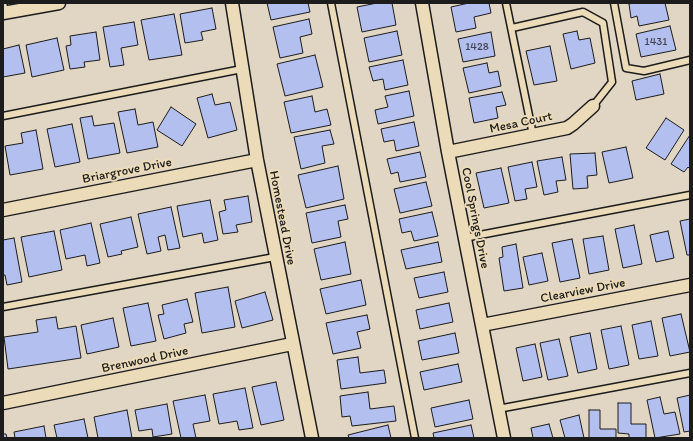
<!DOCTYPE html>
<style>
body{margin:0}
#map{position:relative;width:693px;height:441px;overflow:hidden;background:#e1d5c3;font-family:Itim,sans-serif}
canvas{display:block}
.frame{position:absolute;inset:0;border:4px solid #1c1c1c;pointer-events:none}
</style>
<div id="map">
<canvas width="693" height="441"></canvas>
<div class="frame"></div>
</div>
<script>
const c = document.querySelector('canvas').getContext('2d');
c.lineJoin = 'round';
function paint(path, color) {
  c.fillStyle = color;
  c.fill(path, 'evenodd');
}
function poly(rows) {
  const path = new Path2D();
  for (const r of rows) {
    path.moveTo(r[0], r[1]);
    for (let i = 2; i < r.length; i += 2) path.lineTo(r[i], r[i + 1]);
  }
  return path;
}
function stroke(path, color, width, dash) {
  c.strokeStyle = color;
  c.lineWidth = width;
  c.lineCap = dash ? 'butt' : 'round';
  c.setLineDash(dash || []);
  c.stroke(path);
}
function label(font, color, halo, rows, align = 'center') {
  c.font = font + ' Itim,sans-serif';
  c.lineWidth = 4;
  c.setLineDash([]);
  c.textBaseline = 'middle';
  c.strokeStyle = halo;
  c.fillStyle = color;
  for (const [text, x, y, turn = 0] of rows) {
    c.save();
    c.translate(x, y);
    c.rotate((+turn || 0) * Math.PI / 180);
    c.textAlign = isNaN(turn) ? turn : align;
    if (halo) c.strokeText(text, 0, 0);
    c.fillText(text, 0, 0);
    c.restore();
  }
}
const building = poly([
 [267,3,308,3,310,12,271,20,267,3],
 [377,3,392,3,396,25,362,32,357,7,377,3],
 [469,3,489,3,491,13,474,17,476,28,456,32,451,7,469,3],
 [633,3,665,3,669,20,639,26,637,16,631,18,629,4,633,3],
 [212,8,216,29,201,32,203,40,185,43,180,14,212,8],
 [174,14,182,55,149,60,141,20,174,14],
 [309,19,312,34,300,37,303,53,280,58,273,27,309,19],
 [134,22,138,45,121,48,124,65,110,67,103,27,134,22],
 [670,26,676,50,641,57,636,34,670,26],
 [397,31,402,55,369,62,364,38,397,31],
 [577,31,579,40,590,38,595,63,571,69,563,34,577,31],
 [96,32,100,60,84,62,85,67,70,69,66,46,71,45,70,36,96,32],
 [491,32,495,56,463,62,458,39,491,32],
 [57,38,64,70,32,77,26,45,57,38],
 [19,45,25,73,3,77,3,49,19,45],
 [550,46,557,81,534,85,526,51,550,46],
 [315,55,323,87,285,96,277,64,315,55],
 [403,60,408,85,385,90,383,79,373,81,369,67,403,60],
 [487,63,489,73,498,71,501,86,469,93,463,68,487,63],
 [660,74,664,94,636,100,632,81,660,74],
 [409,91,414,116,378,124,375,110,388,107,385,96,409,91],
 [502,92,506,105,496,107,498,118,474,123,469,98,502,92],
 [212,94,215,105,230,102,237,130,208,138,197,98,212,94],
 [312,96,315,112,327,109,331,125,291,133,284,102,312,96],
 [171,107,196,124,182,146,157,130,171,107],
 [135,109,138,125,153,122,158,147,127,153,118,112,135,109],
 [92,116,94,126,114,123,120,153,88,159,80,118,92,116],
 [666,118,684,130,665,160,646,148,666,118],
 [414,122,419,146,396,151,394,140,384,142,381,129,414,122],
 [72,124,80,162,55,167,47,129,72,124],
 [36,130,43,169,10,175,5,146,23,143,21,133,36,130],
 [330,130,334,144,322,146,325,163,301,169,294,137,330,130],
 [690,135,690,169,688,167,684,172,671,164,690,135],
 [626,147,633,178,609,183,602,152,626,147],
 [420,152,426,177,400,182,398,172,391,174,387,159,420,152],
 [595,153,597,175,587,176,588,188,573,189,570,154,595,153],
 [562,157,566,180,556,181,558,192,544,195,537,161,562,157],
 [532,162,537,187,525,189,527,199,515,201,508,167,532,162],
 [338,166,344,199,306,208,298,175,338,166],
 [501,168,509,203,484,208,476,173,501,168],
 [426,182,432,206,400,213,394,189,426,182],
 [248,196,252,222,236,225,238,232,223,234,219,212,226,210,224,200,248,196],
 [210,200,218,240,204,243,202,233,183,237,177,206,210,200],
 [345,205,348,219,338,221,341,237,312,243,306,213,345,205],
 [171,207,180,248,168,250,165,235,158,237,161,251,147,254,138,214,171,207],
 [432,212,438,236,414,241,411,231,402,233,399,219,432,212],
 [131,217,138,247,121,251,122,254,108,257,100,224,131,217],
 [690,219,690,255,687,255,680,221,690,219],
 [91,223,100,263,87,266,85,255,66,259,60,230,91,223],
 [634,225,642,264,623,268,615,229,634,225],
 [54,231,62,270,29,277,21,237,54,231],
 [668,231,674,258,656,262,650,235,668,231],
 [603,236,609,270,589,274,583,239,603,236],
 [14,238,22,282,7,285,5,275,3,275,3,240,14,238],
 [572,239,580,278,560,282,552,243,572,239],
 [345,242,351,274,321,280,314,249,345,242],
 [438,242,442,262,406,269,401,250,438,242],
 [516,244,523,288,504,291,499,258,503,257,502,247,516,244],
 [542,253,548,281,529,285,523,257,542,253],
 [444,272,448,292,419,298,414,278,444,272],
 [361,280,366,305,326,314,320,289,361,280],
 [228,287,235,327,202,333,195,293,228,287],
 [265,292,273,320,242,328,235,301,265,292],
 [187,299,193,322,184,324,186,333,164,339,158,315,164,314,162,305,187,299],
 [148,303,156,341,131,346,123,308,148,303],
 [449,303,453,322,420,329,416,310,449,303],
 [681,314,690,352,670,356,662,318,681,314],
 [367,315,370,329,357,332,361,348,333,354,326,323,367,315],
 [56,317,58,329,76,326,81,358,8,369,4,337,38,332,36,320,56,317],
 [113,318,119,347,87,354,81,325,113,318],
 [651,321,658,356,639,359,632,325,651,321],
 [621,326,629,365,609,369,601,330,621,326],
 [455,333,459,353,422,360,418,341,455,333],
 [590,333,597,369,578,373,570,337,590,333],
 [559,339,568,376,548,380,540,343,559,339],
 [535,344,542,377,523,381,516,348,535,344],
 [358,357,360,373,384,370,386,383,341,389,337,360,358,357],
 [458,364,462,382,424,390,420,372,458,364],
 [276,382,284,420,261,425,252,387,276,382],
 [245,388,253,428,239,430,237,421,219,424,213,394,245,388],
 [368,392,370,409,394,406,396,421,352,426,350,416,342,417,340,396,368,392],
 [205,395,210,421,193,424,196,438,181,438,173,401,205,395],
 [690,395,690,431,684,432,677,398,690,395],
 [660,397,664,414,675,412,680,434,655,438,647,400,660,397],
 [469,400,473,419,435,427,431,408,469,400],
 [618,403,631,403,631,424,646,424,646,438,629,438,629,434,618,433,618,403],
 [167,404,172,434,153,437,152,429,139,431,135,410,167,404],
 [127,410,132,438,98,438,94,417,127,410],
 [589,410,600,410,600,429,616,429,616,438,589,438,589,410],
 [579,415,584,438,565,438,560,420,579,415],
 [84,419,88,438,57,438,54,425,84,419],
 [549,424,553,438,533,438,531,428,549,424],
 [388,425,391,438,349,438,348,435,388,425],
 [471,425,474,438,434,438,433,433,471,425],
 [44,426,46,438,15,438,14,432,44,426],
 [3,434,6,434,7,438,3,438,3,434]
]);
const lane = poly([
 [3,3,5,12],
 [331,3,415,438],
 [506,3,533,135],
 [614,3,626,68,644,71,690,60],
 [512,28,583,12,603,23,612,82,593,106],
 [3,116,242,69],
 [464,238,690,195],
 [3,307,275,257],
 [498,409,690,373]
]);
const street = poly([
 [232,3,257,160,312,438],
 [422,3,448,152,504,438],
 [3,13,59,3],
 [448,152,567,128,573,124,593,106],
 [3,210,257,160],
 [482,325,690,285],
 [3,403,292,344]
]);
const numberNames = [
 ["1431",656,42],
 ["1428",477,47]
];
const streetNames = [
 ["Mesa Court",521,123,-12],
 ["Briargrove Drive",127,171,-11],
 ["Homestead Drive",282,218,79],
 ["Cool Springs Drive",475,218,79],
 ["Clearview Drive",583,291,-11],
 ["Brenwood Drive",145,360,-12]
];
paint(building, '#b3bfef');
stroke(building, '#1c1c1c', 1);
stroke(lane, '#1c1c1c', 9);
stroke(street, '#1c1c1c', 15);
stroke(lane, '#ecdbb8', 6);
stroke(street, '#ecdbb8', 12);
label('11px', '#424551', null, numberNames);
label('13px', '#1c1c1c', '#ecdbb8', streetNames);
</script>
